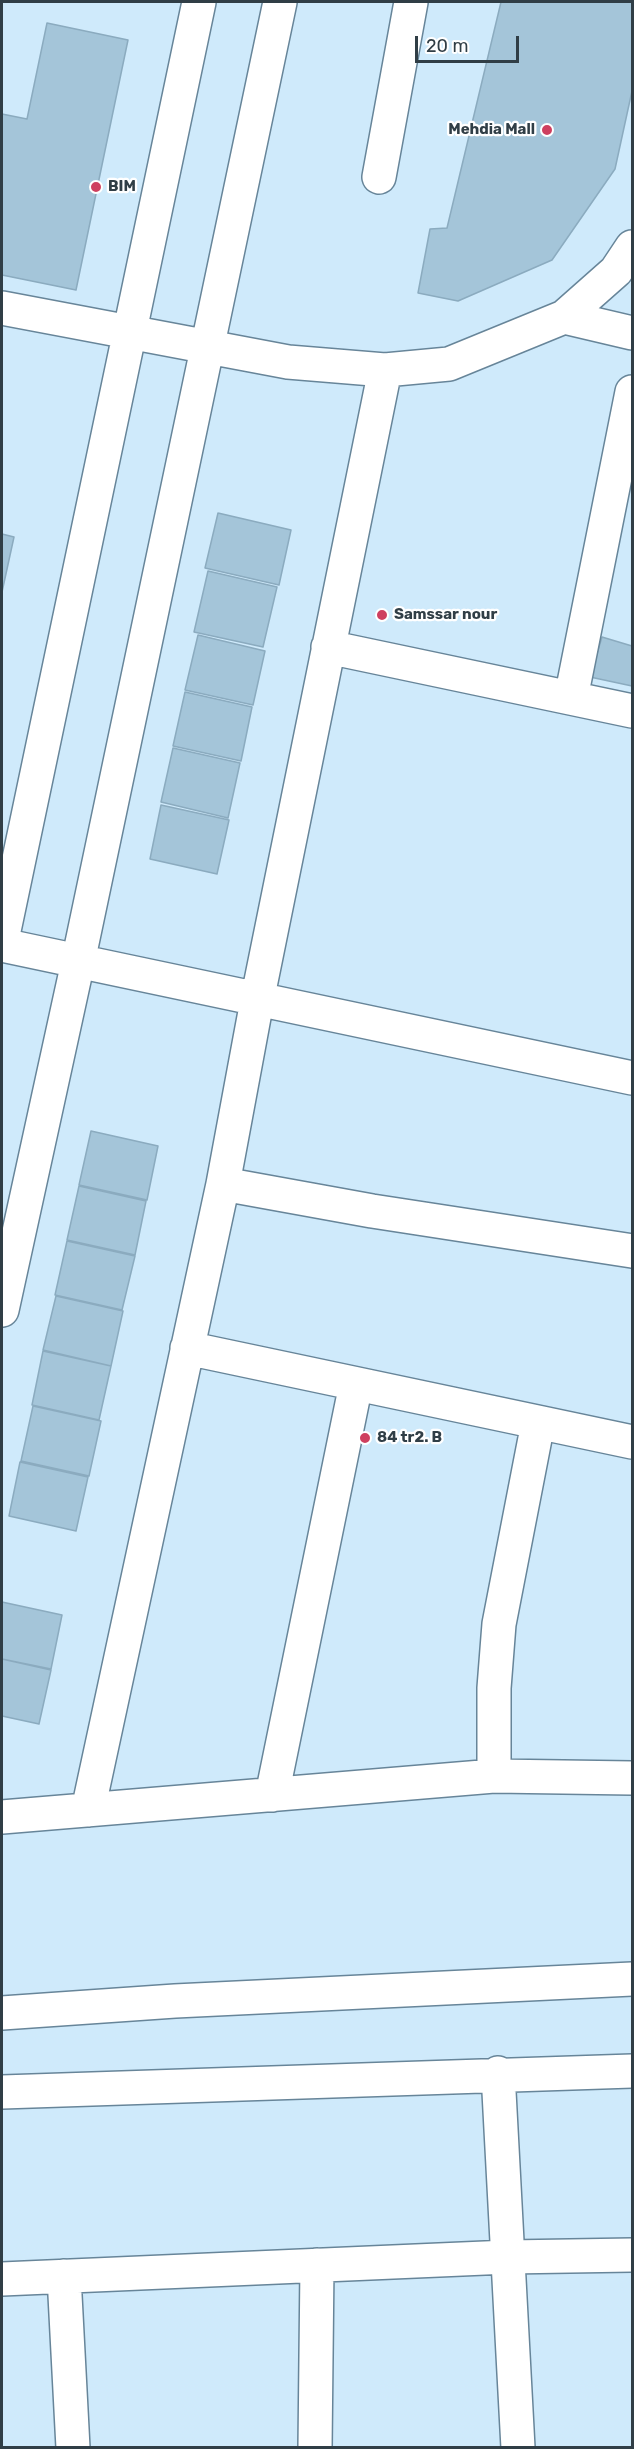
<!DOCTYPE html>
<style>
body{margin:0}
#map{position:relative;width:634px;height:2449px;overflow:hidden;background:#cfeafb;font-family:Rubik,sans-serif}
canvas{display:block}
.frame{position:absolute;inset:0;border:3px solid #303e46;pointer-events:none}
.scale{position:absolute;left:415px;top:36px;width:104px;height:27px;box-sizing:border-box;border:3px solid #303e46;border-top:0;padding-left:8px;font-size:18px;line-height:21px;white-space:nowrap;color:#303e46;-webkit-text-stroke:4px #fff;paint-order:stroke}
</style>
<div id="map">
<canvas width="634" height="2449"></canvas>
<div class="frame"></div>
<div class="scale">20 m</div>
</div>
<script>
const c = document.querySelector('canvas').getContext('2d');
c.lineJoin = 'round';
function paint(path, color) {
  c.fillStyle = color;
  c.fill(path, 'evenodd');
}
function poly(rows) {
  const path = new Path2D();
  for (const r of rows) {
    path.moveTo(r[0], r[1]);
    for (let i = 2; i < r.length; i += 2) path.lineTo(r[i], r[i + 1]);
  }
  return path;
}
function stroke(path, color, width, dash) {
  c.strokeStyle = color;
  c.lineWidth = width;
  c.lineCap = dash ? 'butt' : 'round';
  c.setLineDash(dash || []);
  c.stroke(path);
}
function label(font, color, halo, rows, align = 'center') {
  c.font = font + ' Rubik,sans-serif';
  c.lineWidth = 4.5;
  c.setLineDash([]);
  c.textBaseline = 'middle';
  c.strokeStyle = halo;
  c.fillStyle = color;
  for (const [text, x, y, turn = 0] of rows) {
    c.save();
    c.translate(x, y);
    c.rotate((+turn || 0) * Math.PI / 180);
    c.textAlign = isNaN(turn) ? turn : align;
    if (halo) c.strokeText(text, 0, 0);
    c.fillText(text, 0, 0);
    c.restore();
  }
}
const building = poly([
 [501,2,632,2,632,91,615,169,552,260,458,301,418,293,430,229,447,228,501,2],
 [47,23,128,40,76,290,2,275,2,114,27,119,47,23],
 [218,513,291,530,279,585,205,568,218,513],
 [2,534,14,537,2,592,2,534],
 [208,571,277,587,263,647,194,632,208,571],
 [198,635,265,651,253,705,185,690,198,635],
 [602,637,632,646,632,686,590,677,602,637],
 [185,692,252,707,241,761,173,746,185,692],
 [173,748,240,763,228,818,161,802,173,748],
 [161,805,229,820,217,874,150,859,161,805],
 [91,1131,158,1146,147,1200,79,1185,91,1131],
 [79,1186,146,1201,135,1255,67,1240,79,1186],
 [67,1241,135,1256,122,1310,55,1295,67,1241],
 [56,1296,123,1311,111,1366,43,1350,56,1296],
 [43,1351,111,1366,99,1420,32,1405,43,1351],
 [33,1406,101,1421,89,1476,21,1461,33,1406],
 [20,1462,88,1477,76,1531,9,1516,20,1462],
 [2,1602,62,1615,51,1669,2,1659,2,1602],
 [2,1659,51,1670,39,1724,2,1716,2,1659]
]);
const minor = poly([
 [379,177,411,2],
 [2,308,288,362,385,370,449,364,564,317,616,271,632,247],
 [564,317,632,333],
 [328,647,632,711],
 [571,698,632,392],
 [2,940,199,2],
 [2,945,632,1078],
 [223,1184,372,1211,632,1251],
 [2,1310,78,962,280,2],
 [187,1348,632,1442],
 [494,1776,494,1688,499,1624,538,1423],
 [272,1795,356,1384],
 [88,1810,223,1184,257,1001,385,370],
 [2,1817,494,1776,632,1778],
 [2,2013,175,2001,632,1979],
 [498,2073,518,2448],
 [2,2092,632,2071],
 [64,2276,73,2448],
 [2,2279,508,2257,632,2255],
 [315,2448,317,2265]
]);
const markers = [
 [547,130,6,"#ce3f5f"],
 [96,187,6,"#ce3f5f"],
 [382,615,6,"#ce3f5f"],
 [365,1438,6,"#ce3f5f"]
];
const poiNames = [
 ["Mehdia Mall",535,130,"right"],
 ["BIM",108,187],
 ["Samssar nour",394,615],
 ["84 tr2. B",377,1438]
];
paint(building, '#a4c5d9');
stroke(building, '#8babbf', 1.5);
stroke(minor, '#678599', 36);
stroke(minor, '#fff', 33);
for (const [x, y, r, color] of markers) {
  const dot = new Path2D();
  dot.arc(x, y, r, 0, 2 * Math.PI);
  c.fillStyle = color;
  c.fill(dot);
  stroke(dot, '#fff', 2);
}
label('bold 15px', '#303e46', '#fff', poiNames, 'left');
</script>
